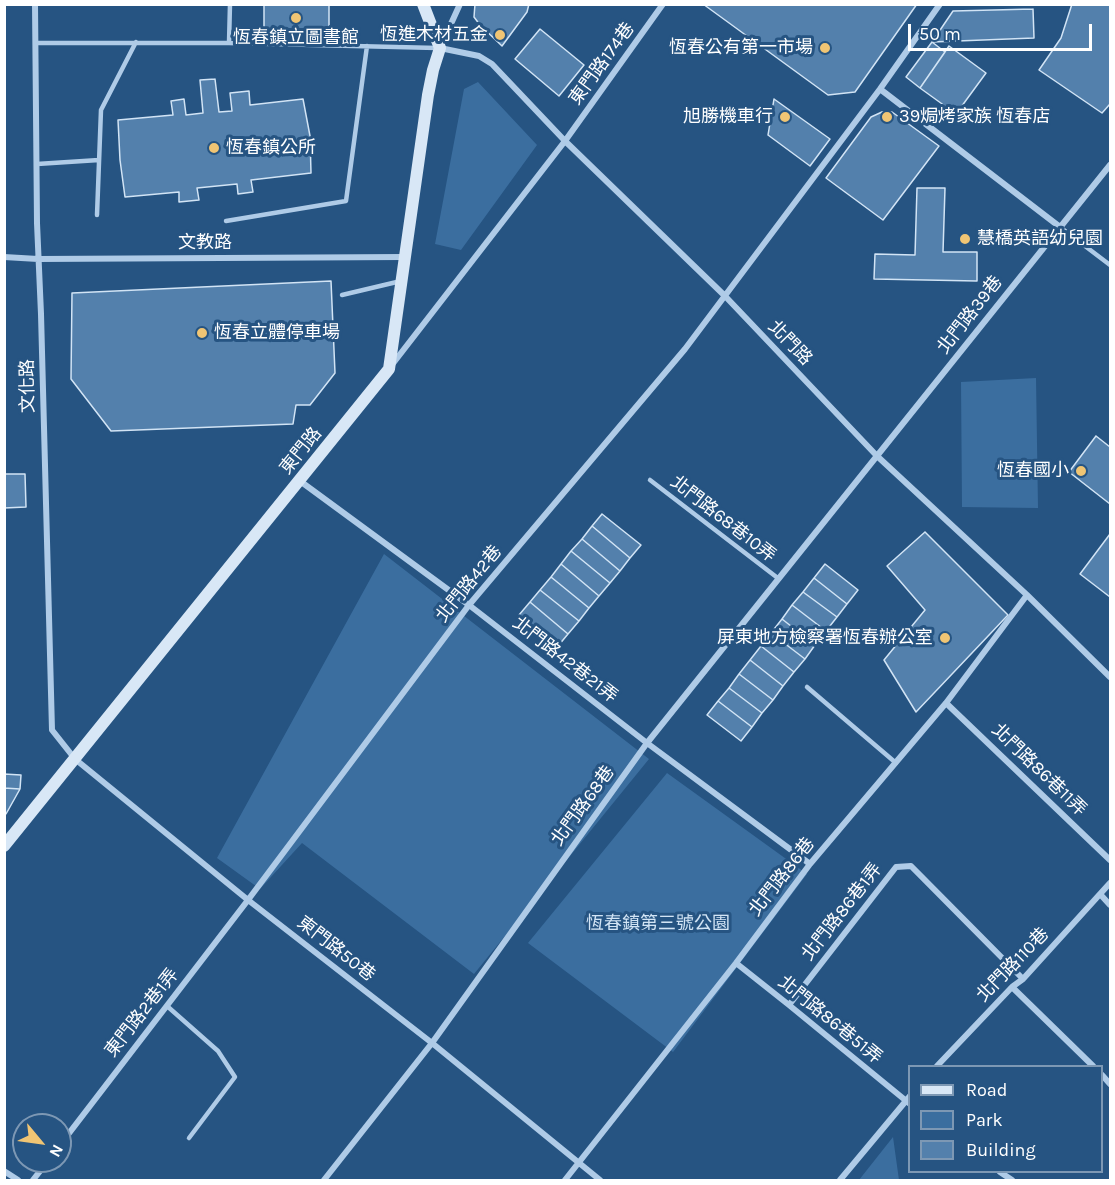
<!DOCTYPE html>
<meta charset="utf-8">
<style>
body{margin:0}
#map{position:relative;width:1115px;height:1185px;overflow:hidden;background:#265482;font-family:Karla,sans-serif}
canvas{display:block}
.frame{position:absolute;inset:0;border:6px solid #fff;pointer-events:none}
.legend{position:absolute;left:908px;top:1065px;width:195px;height:108px;box-sizing:border-box;background:#265482;border:2px solid #7d98b4;margin:0;padding:8px 10px;list-style:none;font-size:18px;color:#fff}
.legend li{display:flex;align-items:center;gap:12px;height:30px}
.legend b{width:30px;border:2px solid #7d98b4}
.north{position:absolute;left:12px;top:1113px;width:60px;height:60px;box-sizing:border-box;background:#265482;border:2px solid #7d98b4;border-radius:50%;rotate:119deg;font-size:16px;font-weight:700;line-height:24px;text-align:center;color:#fff}
.north::after{content:'';display:block;margin:auto;width:21px;height:27px;background:#f0c574;clip-path:polygon(50% 0,100% 100%,50% 72%,0 100%)}
.scale{position:absolute;left:908px;top:24px;width:184px;height:27px;box-sizing:border-box;border:3px solid #fff;border-top:0;padding-left:8px;font-size:18px;line-height:21px;white-space:nowrap;color:#fff;-webkit-text-stroke:4px #265482;paint-order:stroke}
</style>
<div id="map">
<canvas width="1115" height="1185"></canvas>
<div class="frame"></div>
<ul class="legend">
<li><b style="height:8px;background:#d8e7f6"></b>Road</li>
<li><b style="height:16px;background:#3b6e9f"></b>Park</li>
<li><b style="height:16px;background:#5380ac"></b>Building</li>
</ul>
<div class="north">N</div>
<div class="scale">50 m</div>
</div>
<script>
const c = document.querySelector('canvas').getContext('2d');
c.lineJoin = 'round';
function paint(path, color) {
  c.fillStyle = color;
  c.fill(path, 'evenodd');
}
function poly(rows) {
  const path = new Path2D();
  for (const r of rows) {
    path.moveTo(r[0], r[1]);
    for (let i = 2; i < r.length; i += 2) path.lineTo(r[i], r[i + 1]);
  }
  return path;
}
function stroke(path, color, width, dash) {
  c.strokeStyle = color;
  c.lineWidth = width;
  c.lineCap = dash ? 'butt' : 'round';
  c.setLineDash(dash || []);
  c.stroke(path);
}
function label(font, color, halo, rows, align = 'center') {
  c.font = font + ' Karla,"Noto Sans TC",sans-serif';
  c.lineWidth = 6;
  c.setLineDash([]);
  c.textBaseline = 'middle';
  c.strokeStyle = halo;
  c.fillStyle = color;
  for (const [text, x, y, turn = 0] of rows) {
    c.save();
    c.translate(x, y);
    c.rotate((+turn || 0) * Math.PI / 180);
    c.textAlign = isNaN(turn) ? turn : align;
    if (halo) c.strokeText(text, 0, 0);
    c.fillText(text, 0, 0);
    c.restore();
  }
}
const green = poly([
 [478,82,537,145,461,250,435,244,464,89],
 [1036,378,1038,508,962,507,961,382],
 [384,554,649,759,474,974,302,843,260,889,217,858],
 [667,773,807,874,673,1052,528,943],
 [893,1137,899,1180,859,1180]
]);
const building = poly([
 [264,4,329,4,329,31,264,32,264,4],
 [475,4,529,4,527,12,502,46,480,25,474,17,475,4],
 [703,4,917,4,855,92,828,95,703,4],
 [1072,4,1110,4,1110,104,1102,113,1039,70,1061,38,1072,4],
 [1033,9,1034,38,932,42,953,11,1033,9],
 [540,29,584,65,559,96,515,59,540,29],
 [932,42,945,52,920,88,906,77,932,42],
 [949,46,986,73,956,114,920,88,949,46],
 [215,79,219,112,232,111,230,93,249,91,250,105,303,99,310,136,311,173,251,180,253,192,238,194,237,184,197,188,199,200,179,202,179,192,125,197,120,160,118,120,173,115,171,101,184,99,186,115,203,113,200,80,215,79],
 [774,99,830,139,810,166,768,135,774,99],
 [882,112,892,112,939,146,883,220,826,178,871,117,882,112],
 [917,188,945,188,943,252,977,252,977,281,874,279,875,254,915,255,917,188],
 [331,281,335,373,310,405,296,405,293,424,111,431,71,379,72,293,331,281],
 [1096,436,1110,447,1110,504,1069,472,1096,436],
 [4,474,25,474,26,507,4,508,4,474],
 [602,514,641,545,630,558,592,526,602,514],
 [592,526,630,558,620,571,582,539,592,526],
 [925,532,1008,615,916,712,884,660,925,610,887,566,925,532],
 [1110,534,1110,597,1080,574,1110,534],
 [582,539,620,571,610,583,571,551,582,539],
 [571,551,610,583,599,596,561,564,571,551],
 [561,564,599,596,589,608,551,577,561,564],
 [825,564,858,590,847,604,814,578,825,564],
 [551,577,589,608,579,621,540,590,551,577],
 [814,578,847,604,837,617,803,592,814,578],
 [540,590,579,621,568,634,530,602,540,590],
 [803,592,837,617,826,631,792,605,803,592],
 [530,602,568,634,558,646,519,615,530,602],
 [792,605,826,631,815,645,782,619,792,605],
 [782,619,815,645,805,659,771,633,782,619],
 [771,633,805,659,794,672,761,646,771,633],
 [761,646,794,672,783,686,750,660,761,646],
 [750,660,783,686,773,700,739,674,750,660],
 [739,674,773,700,762,713,729,688,739,674],
 [729,688,762,713,752,727,718,701,729,688],
 [718,701,752,727,741,741,707,715,718,701],
 [4,774,21,775,20,789,4,788,4,774],
 [4,788,20,789,6,814,4,814,4,788]
]);
const service = poly([
 [36,43,229,43,437,48],
 [229,43,230,4],
 [37,164,99,160],
 [97,215,101,110,136,42],
 [226,221,346,201,367,46],
 [1060,227,1110,265],
 [342,295,401,281],
 [650,480,779,579],
 [807,687,896,763],
 [167,1006,218,1051,235,1077,189,1138]
]);
const minor = poly([
 [35,4,37,223,41,314,52,730,75,759,248,900,432,1043,600,1180],
 [460,4,440,48,479,56,492,64,565,141,725,296,877,456,1027,595,1110,677],
 [880,89,1060,227],
 [4,257,38,259,404,257],
 [391,366,565,141,663,4],
 [300,481,469,605,647,743,810,864],
 [946,703,1110,860],
 [1100,894,1110,905],
 [736,963,789,1005,910,1104],
 [1012,987,1093,1066],
 [789,1005,896,867,911,866,1023,979],
 [937,1066,1012,987,1023,979,1110,883],
 [1102,1075,1110,1084],
 [60,1145,248,900,469,605,685,349,880,89,940,4],
 [4,1171,18,1180],
 [1000,1172,1012,1180],
 [33,1180,48,1161],
 [324,1180,432,1043,647,743,1110,165],
 [565,1180,736,963,810,864,946,703,1027,595],
 [840,1180,910,1096]
]);
const secondary = poly([
 [4,846,389,369,428,95,433,70,440,48,423,4]
]);
const markers = [
 [296,18,6,"#f0c574"],
 [500,35,6,"#f0c574"],
 [825,48,6,"#f0c574"],
 [785,117,6,"#f0c574"],
 [887,117,6,"#f0c574"],
 [214,148,6,"#f0c574"],
 [965,239,6,"#f0c574"],
 [202,333,6,"#f0c574"],
 [1081,471,6,"#f0c574"],
 [945,638,6,"#f0c574"]
];
const poiNames = [
 ["恆進木材五金",488,35],
 ["恆春鎮立圖書館",296,38,"center"],
 ["恆春公有第一市場",813,48],
 ["旭勝機車行",773,117],
 ["39焗烤家族 恆春店",899,117,"left"],
 ["恆春鎮公所",226,148,"left"],
 ["慧橋英語幼兒園",977,239,"left"],
 ["恆春立體停車場",214,333,"left"],
 ["恆春國小",1069,471],
 ["屏東地方檢察署恆春辦公室",933,638]
];
const streetNames = [
 ["東門路174巷",602,64,-54],
 ["文教路",205,243],
 ["北門路39巷",970,315,-52],
 ["北門路",790,343,46],
 ["文化路",28,386,-91],
 ["東門路",301,451,-51],
 ["北門路68巷10弄",723,519,38],
 ["北門路42巷",469,584,-51],
 ["北門路42巷21弄",565,660,38],
 ["北門路86巷11弄",1039,770,44],
 ["北門路68巷",583,806,-54],
 ["北門路86巷",782,877,-52],
 ["北門路86巷1弄",842,912,-52],
 ["東門路50巷",336,949,38],
 ["北門路110巷",1013,965,-46],
 ["東門路2巷1弄",142,1013,-52],
 ["北門路86巷51弄",830,1020,39]
];
const parkNames = [
 ["恆春鎮第三號公園",658,924]
];
paint(green, '#3b6e9f');
paint(building, '#5380ac');
stroke(building, '#d2e4f5', 1.5);
stroke(service, '#afcbe7', 4.5);
stroke(minor, '#afcbe7', 6);
stroke(secondary, '#d8e7f6', 12);
for (const [x, y, r, color] of markers) {
  const dot = new Path2D();
  dot.arc(x, y, r, 0, 2 * Math.PI);
  c.fillStyle = color;
  c.fill(dot);
  stroke(dot, '#265482', 2);
}
label('18px', '#fff', '#265482', poiNames, 'right');
label('18px', '#fff', '#265482', streetNames);
label('18px', '#d2e4f5', '#265482', parkNames);
</script>
